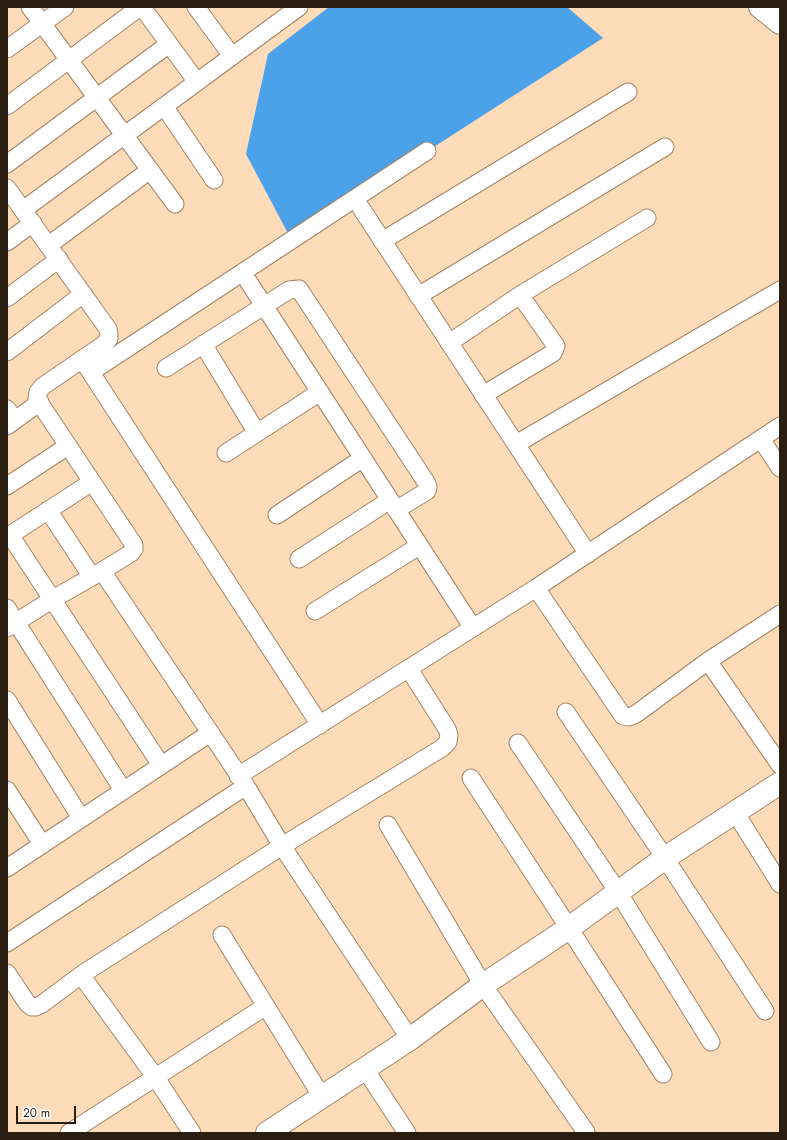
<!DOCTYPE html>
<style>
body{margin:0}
#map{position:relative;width:787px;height:1140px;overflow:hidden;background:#fedbb9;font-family:Jost,sans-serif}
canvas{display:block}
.frame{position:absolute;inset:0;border:8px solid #2a1e11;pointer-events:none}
.scale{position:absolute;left:16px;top:1106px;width:60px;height:18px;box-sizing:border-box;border:2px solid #2a1e11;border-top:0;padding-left:5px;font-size:12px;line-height:14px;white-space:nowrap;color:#2a1e11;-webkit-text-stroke:3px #fff;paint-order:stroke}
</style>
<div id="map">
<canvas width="787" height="1140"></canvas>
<div class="frame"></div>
<div class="scale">20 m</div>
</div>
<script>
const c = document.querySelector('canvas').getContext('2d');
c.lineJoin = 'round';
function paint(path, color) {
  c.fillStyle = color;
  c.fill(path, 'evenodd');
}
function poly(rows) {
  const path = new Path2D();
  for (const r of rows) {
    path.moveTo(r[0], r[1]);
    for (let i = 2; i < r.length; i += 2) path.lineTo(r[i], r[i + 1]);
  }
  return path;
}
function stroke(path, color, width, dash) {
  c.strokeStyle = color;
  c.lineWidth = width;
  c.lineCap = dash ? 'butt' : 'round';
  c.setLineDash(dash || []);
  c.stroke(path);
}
const water = poly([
 [329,7,567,7,603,38,291,239,246,154,268,54]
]);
const street = poly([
 [30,7,175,204],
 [142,7,197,82],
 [196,7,232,56],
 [7,49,65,7],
 [7,106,140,7],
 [164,106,214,180],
 [7,164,169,44],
 [7,188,108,329,109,334,109,339,103,345,43,386,38,392,37,399,134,545,134,549,131,553,102,571,246,786,282,846,410,1039],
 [361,208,588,554],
 [23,210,299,7],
 [382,241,628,92],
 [7,242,33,223],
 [49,245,150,170],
 [248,281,473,628],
 [418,296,665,147],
 [7,298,59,259],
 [449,343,520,295,647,218],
 [203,344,257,433],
 [7,352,83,294],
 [82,359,320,725],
 [166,368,289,290,299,289,426,482,428,487,427,491,396,510],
 [91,372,427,151],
 [483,395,553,353,556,346,520,295],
 [7,409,15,420],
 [7,426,40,402],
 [761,439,780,468],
 [516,444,780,290],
 [226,453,320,392],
 [7,486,68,446],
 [48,510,92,577],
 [277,515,363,458],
 [10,535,161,765],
 [7,537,92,482],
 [299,559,390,500],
 [536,588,623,716,629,717,636,714,708,661,780,614],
 [7,608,123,790],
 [315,611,419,546],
 [7,628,53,599,102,571],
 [708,661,780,765],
 [7,700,81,818],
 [566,712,665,858,765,1011],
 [518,743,618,892,711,1042],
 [238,776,536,588,780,426],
 [471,778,569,928,663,1074],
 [7,790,42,844],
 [735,812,780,884],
 [388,825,483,985,586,1132],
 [7,868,210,733],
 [222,935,322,1097],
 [7,943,246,786],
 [7,973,27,1003,32,1007,36,1007,42,1004,81,975,282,846,442,748,448,742,449,735,447,729,409,669],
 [81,975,156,1078,192,1133],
 [365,1069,407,1133],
 [69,1133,266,1006]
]);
const secondary = poly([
 [760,7,780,23],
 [267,1133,410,1039,483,985,569,928,665,858,780,783]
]);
paint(water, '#4ba2e9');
stroke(street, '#a38364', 19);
stroke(secondary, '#a38364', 24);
stroke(street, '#fff', 17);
stroke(secondary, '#fff', 22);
</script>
